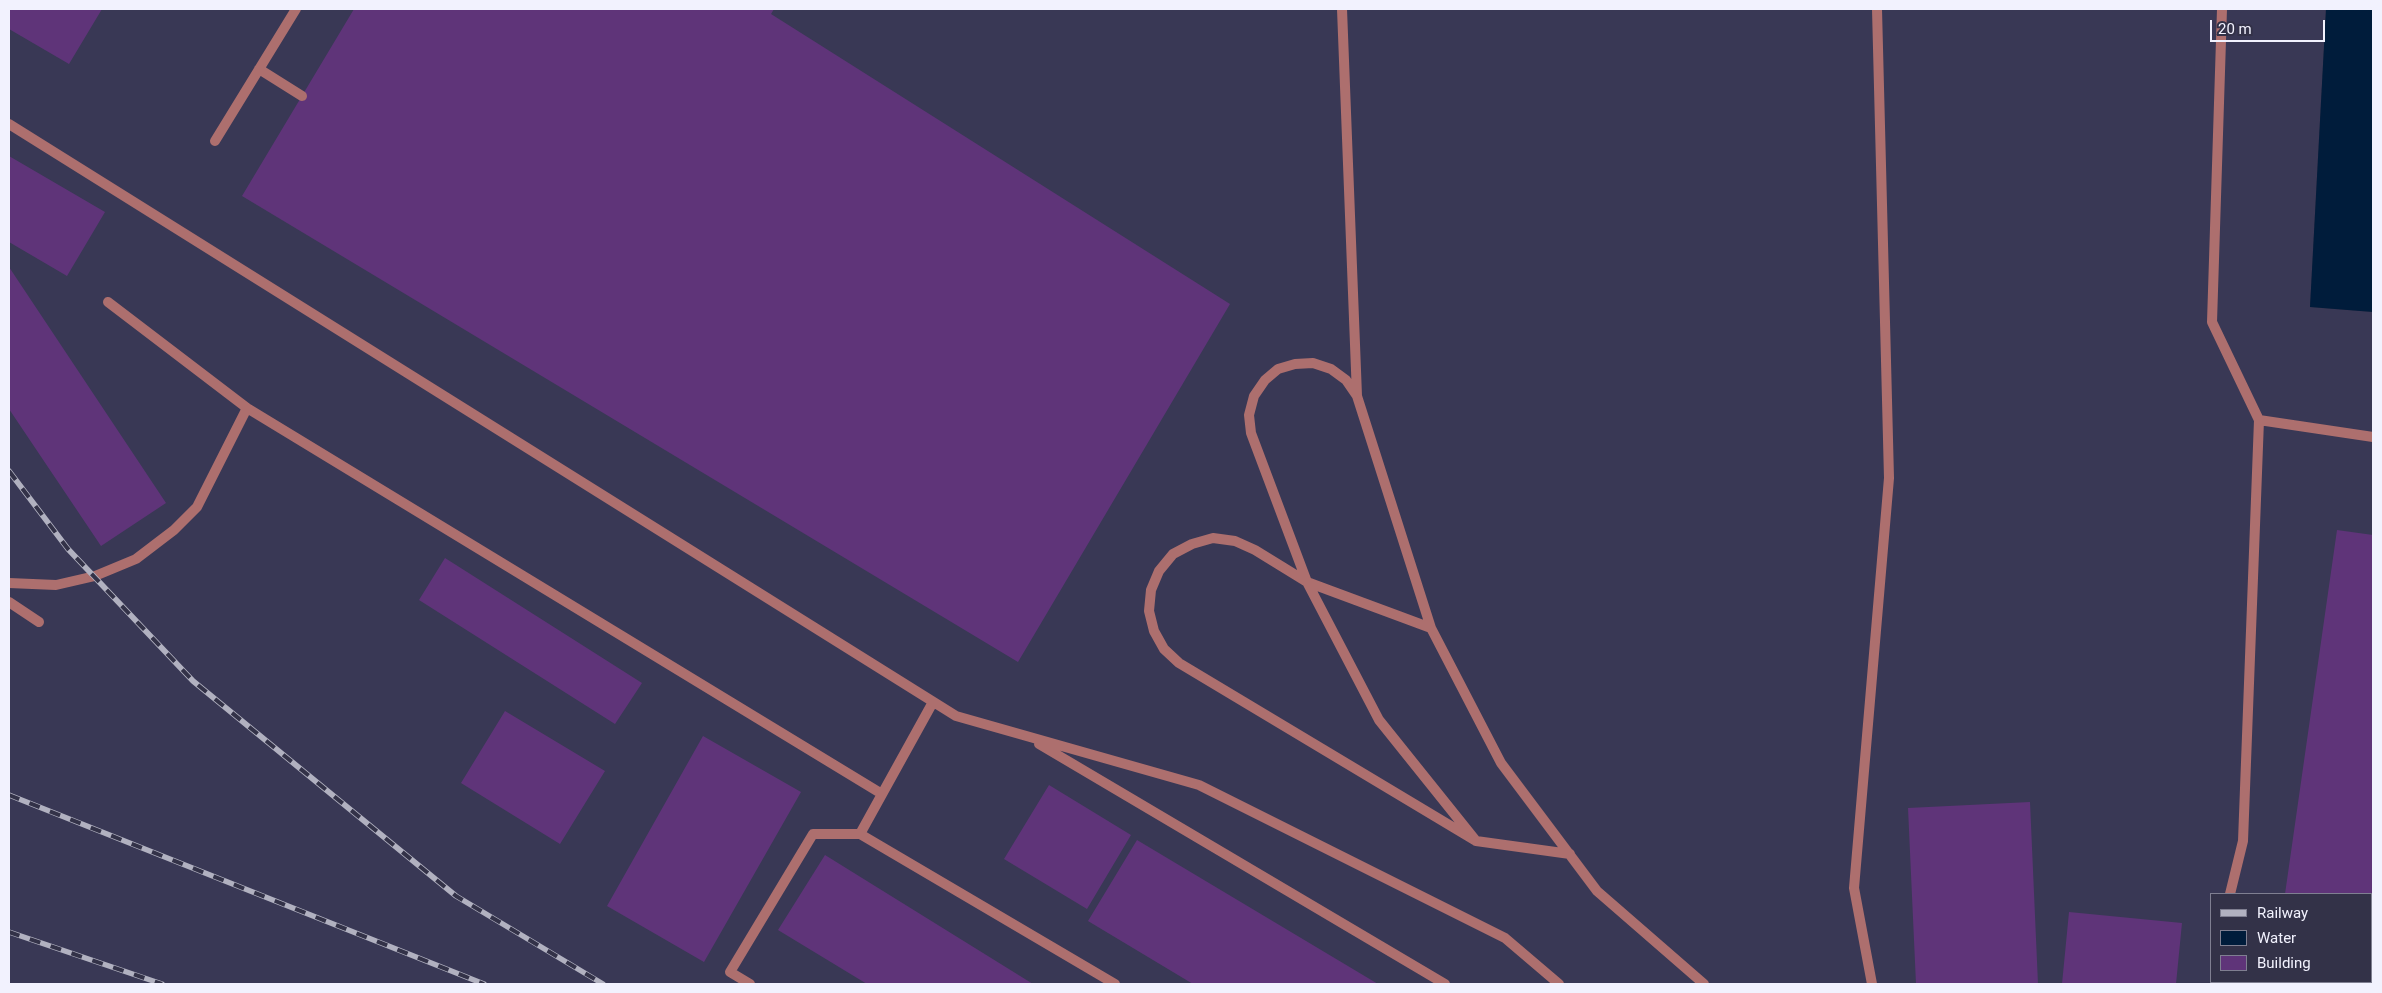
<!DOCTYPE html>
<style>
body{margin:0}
#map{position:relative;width:2382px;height:993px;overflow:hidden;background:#333248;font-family:Roboto,sans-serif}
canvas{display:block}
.frame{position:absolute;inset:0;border:10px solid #f2f2fe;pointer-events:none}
.legend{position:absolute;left:2210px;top:893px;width:162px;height:90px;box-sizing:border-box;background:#333248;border:1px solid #7f7f91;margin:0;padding:6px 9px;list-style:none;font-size:15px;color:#f2f2fe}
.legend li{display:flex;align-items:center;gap:10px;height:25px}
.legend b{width:25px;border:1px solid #7f7f91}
.scale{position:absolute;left:2210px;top:20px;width:115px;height:22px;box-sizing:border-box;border:2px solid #f2f2fe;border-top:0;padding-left:6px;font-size:15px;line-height:18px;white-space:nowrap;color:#f2f2fe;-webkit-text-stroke:4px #333248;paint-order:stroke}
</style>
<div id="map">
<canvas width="2382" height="993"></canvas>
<div class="frame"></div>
<ul class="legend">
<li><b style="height:6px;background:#b1b1c0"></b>Railway</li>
<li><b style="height:14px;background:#001c3b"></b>Water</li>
<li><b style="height:14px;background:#5f3479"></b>Building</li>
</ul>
<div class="scale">20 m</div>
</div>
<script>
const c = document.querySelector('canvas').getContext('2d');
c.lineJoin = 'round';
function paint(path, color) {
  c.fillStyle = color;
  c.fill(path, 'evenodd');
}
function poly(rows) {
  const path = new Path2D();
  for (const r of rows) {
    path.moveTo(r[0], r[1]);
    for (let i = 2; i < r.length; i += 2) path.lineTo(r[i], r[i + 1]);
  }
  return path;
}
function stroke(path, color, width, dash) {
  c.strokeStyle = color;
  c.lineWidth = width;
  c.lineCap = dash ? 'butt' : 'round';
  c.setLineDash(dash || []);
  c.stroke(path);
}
const built = poly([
 [9,9,2326,9,2310,307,2373,312,2373,984,9,984],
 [2211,894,2371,894,2371,982,2211,982]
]);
const water = poly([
 [2326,9,2373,9,2373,312,2310,307]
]);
const building = poly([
 [9,9,102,9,69,64,9,29],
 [354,9,774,9,771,14,1230,304,1018,662,242,196],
 [9,156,105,212,67,276,9,242],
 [9,267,166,503,101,546,9,409],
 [2337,530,2373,535,2373,961,2371,960,2371,894,2285,894],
 [445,558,642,683,615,724,419,600],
 [505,711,605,771,560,844,461,783],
 [703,736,801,792,704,962,607,906],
 [1049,785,1131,835,1087,909,1004,859],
 [2030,802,2038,984,1916,984,1908,808],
 [1137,840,1378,984,1193,984,1088,921],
 [825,855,1033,984,867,984,778,930],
 [2069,912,2182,923,2176,984,2062,984]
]);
const service = poly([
 [1342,9,1357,396,1431,628,1501,763,1597,891,1704,984],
 [2222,9,2212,322,2259,420,2243,841,2230,894],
 [259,69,302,96],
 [9,124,956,716,1199,785,1505,938,1559,984],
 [215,141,296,9],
 [108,302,247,408,882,794],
 [1357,396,1346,380,1331,369,1313,363,1295,364,1278,369,1265,380,1254,396,1249,415,1251,433,1307,582,1379,720,1476,841,1570,854],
 [2259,420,2373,437],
 [9,583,56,585,95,576,136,559,174,530,197,507,247,408],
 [9,602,39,622],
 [1431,628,1307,582,1255,550,1235,541,1213,538,1192,544,1173,554,1159,571,1151,590,1149,611,1154,631,1164,649,1179,663,1476,841],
 [1039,744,1445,984],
 [860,834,1115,984],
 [750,984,730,972,813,834,860,834,933,702],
 [1872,984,1854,888,1889,478,1877,9],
 [2219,984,2219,982]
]);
const rail = poly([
 [9,471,68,549,193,681,456,896,603,984],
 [9,795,484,984],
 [9,932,162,984]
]);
paint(built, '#393855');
paint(water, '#001c3b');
paint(building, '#5f3479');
stroke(service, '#ad6f6e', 10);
stroke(rail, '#b1b1c0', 5.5);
stroke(rail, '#333248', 4, [11]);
</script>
